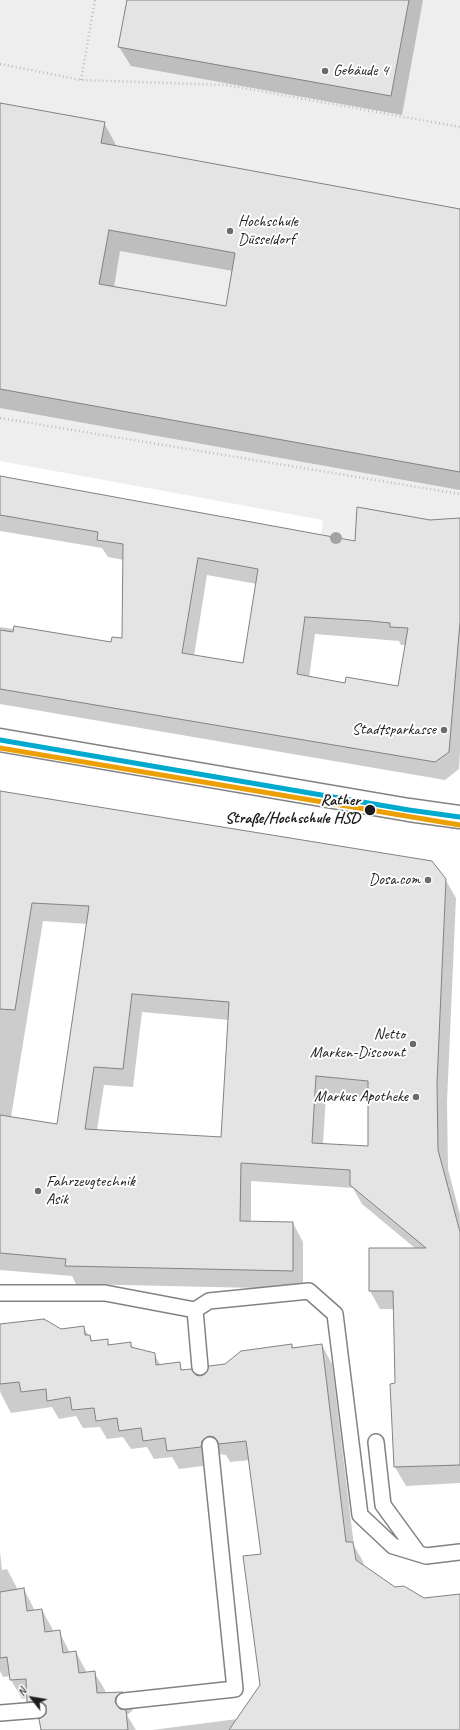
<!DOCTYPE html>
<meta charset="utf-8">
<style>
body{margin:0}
#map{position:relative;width:460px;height:1730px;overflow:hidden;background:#fff;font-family:Caveat,sans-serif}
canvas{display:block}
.north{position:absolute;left:12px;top:1678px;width:40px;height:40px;-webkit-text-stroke:3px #fff;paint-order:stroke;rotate:301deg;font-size:11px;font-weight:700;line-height:16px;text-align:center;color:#1c1c1c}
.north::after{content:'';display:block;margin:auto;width:14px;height:18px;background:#1c1c1c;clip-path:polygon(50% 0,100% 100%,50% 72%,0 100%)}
</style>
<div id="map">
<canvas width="460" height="1730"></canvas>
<div class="north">N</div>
</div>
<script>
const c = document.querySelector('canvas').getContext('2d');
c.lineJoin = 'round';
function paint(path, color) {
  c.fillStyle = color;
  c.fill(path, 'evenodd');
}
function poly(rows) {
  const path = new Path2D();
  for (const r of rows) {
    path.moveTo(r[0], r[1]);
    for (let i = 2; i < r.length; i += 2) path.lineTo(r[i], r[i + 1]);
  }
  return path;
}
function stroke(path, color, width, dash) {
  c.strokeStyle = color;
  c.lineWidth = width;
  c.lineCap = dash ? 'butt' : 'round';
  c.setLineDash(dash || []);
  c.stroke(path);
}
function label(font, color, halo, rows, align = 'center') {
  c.font = font + ' Caveat,sans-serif';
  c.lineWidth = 4;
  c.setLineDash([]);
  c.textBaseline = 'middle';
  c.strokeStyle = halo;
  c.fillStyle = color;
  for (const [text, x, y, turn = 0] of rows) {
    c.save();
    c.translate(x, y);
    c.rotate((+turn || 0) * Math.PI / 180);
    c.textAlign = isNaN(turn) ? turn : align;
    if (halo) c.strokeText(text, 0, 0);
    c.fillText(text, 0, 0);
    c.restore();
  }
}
const built = poly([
 [0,0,460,0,460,585,323,520,0,461]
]);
const green = poly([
 [0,0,60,0,54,32,0,22],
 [229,144,460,187,460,209,226,166],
 [323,520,356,526,353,579,317,566]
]);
const shadow = poly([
 [128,0,423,0,402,115,131,66,119,47],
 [0,105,104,123,116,145,116,147,460,210,460,490,0,408],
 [120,251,233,271,227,307,114,287],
 [0,478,356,542,430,521,460,519,460,752,459,769,445,780,0,704,0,627,112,643,123,639,124,560,108,557,102,548,0,531],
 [207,575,257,584,244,665,194,656],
 [315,634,399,641,401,645,406,645,399,688,346,684,309,678],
 [0,792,445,879,456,898,447,1102,448,1169,460,1215,460,1483,406,1486,395,1467,391,1385,396,1384,394,1309,380,1309,370,1291,416,1249,362,1204,353,1188,251,1181,251,1222,293,1223,303,1242,303,1289,76,1284,72,1276,0,1270],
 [43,921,87,924,58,1125,11,1117],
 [142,1012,229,1020,222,1138,97,1130,104,1085,133,1087],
 [326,1095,369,1098,369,1147,323,1144],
 [0,1325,61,1330,84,1328,93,1342,107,1340,110,1346,130,1343,134,1349,154,1354,161,1366,179,1364,183,1371,200,1377,225,1365,292,1345,294,1349,322,1345,332,1364,354,1546,363,1561,364,1567,395,1588,424,1599,460,1595,460,1730,152,1730,237,1719,261,1685,262,1555,250,1460,230,1462,226,1455,219,1454,212,1460,211,1465,179,1469,172,1457,154,1459,147,1447,131,1449,123,1437,107,1439,100,1427,83,1428,76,1416,59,1419,52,1407,11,1413,1,1394,0,1390],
 [0,1551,2,1570,7,1569,18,1590,24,1589,35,1611,42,1610,52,1628,53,1632,59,1631,70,1653,76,1652,87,1673,94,1672,105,1690,105,1694,123,1693,133,1710,127,1715,136,1730,42,1730,40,1720,39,1720,28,1701,28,1698,22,1699,11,1680,11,1676,3,1677,0,1671]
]);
const building = poly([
 [127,0,409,0,391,96,118,47,127,0],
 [0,103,105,122,101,143,460,209,460,472,0,389,0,103],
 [109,230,235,253,226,306,99,284,109,230],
 [0,476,355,541,357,507,430,520,460,518,460,622,449,752,435,762,0,689,0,630,13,632,14,626,111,642,112,637,122,638,123,544,97,540,98,532,0,515,0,476],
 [198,558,258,569,243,663,182,653,198,558],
 [305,617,371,621,390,623,390,627,408,628,398,686,346,677,345,683,297,674,305,617],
 [0,791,432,861,446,879,437,1083,438,1150,460,1232,460,1465,394,1467,390,1384,395,1383,393,1291,369,1291,369,1248,426,1248,350,1185,350,1170,241,1163,240,1221,293,1222,293,1271,65,1266,66,1259,0,1253,0,1115,57,1124,89,906,32,903,15,1010,0,1009,0,791],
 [132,994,229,1002,221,1137,85,1129,94,1067,123,1069,132,994],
 [316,1076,368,1081,368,1146,312,1143,316,1076],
 [44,1319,61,1329,84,1326,85,1335,90,1335,91,1341,108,1339,108,1345,131,1342,131,1347,155,1353,156,1365,180,1362,181,1370,191,1369,196,1375,200,1376,205,1374,209,1366,225,1364,241,1351,292,1344,292,1348,322,1344,346,1542,353,1542,356,1560,395,1587,404,1586,424,1598,460,1594,460,1730,229,1730,260,1685,243,1556,261,1554,246,1441,219,1444,214,1437,209,1436,202,1441,201,1447,167,1451,165,1438,143,1441,141,1428,119,1431,117,1418,96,1421,94,1408,72,1410,70,1397,47,1401,46,1389,21,1392,19,1382,0,1384,0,1324,44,1319],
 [24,1588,27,1611,42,1609,45,1632,60,1630,63,1653,76,1651,79,1673,95,1671,97,1693,123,1692,116,1697,115,1702,120,1709,126,1710,128,1730,41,1730,39,1719,46,1714,46,1705,42,1702,27,1702,26,1679,10,1680,7,1657,0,1658,0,1592,24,1588]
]);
const path = poly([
 [0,64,81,80,226,85,460,127],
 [81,80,95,0],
 [0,418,460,494]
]);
const service = poly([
 [0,1293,105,1293,195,1310,209,1301,309,1291,335,1314,360,1515,393,1546,426,1556,460,1552],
 [195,1310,200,1367],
 [376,1442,383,1505,418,1553],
 [124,1701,235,1689,210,1445],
 [0,1713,38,1710]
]);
const tertiary = poly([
 [0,740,409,810,460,817]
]);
const bus1 = poly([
 [0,740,409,810,460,817]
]);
const tram1 = poly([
 [0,748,460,825]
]);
const trees = [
 [336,538]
];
const markers = [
 [325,71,4,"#6b6b6b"],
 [230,231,4,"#6b6b6b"],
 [444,730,4,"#6b6b6b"],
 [370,810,6,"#1c1c1c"],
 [428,880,4,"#6b6b6b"],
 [413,1044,4,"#6b6b6b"],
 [416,1097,4,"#6b6b6b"],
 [38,1191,4,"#6b6b6b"]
];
const poiNames = [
 ["Gebäude 4",333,71,"left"],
 ["Hochschule",238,222,"left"],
 ["Düsseldorf",238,240,"left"],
 ["Stadtsparkasse",436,730],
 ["Dosa.com",420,880],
 ["Netto",405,1035],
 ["Marken-Discount",405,1053],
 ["Markus Apotheke",408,1097],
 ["Fahrzeugtechnik",46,1182,"left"],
 ["Asik",46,1200,"left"]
];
const stopNames = [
 ["Rather",360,801],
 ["Straße/Hochschule HSD",360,819]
];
paint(built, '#eee');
paint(green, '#efefef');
paint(shadow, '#0003');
paint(building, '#e4e4e4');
stroke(building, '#828282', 1);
stroke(service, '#828282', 18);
stroke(tertiary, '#828282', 25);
stroke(path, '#bebebe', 2.5, [1, 3]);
stroke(service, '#fff', 15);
stroke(tertiary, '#fff', 22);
stroke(bus1, '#00a9ce', 5);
stroke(tram1, '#ec9f01', 5);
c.fillStyle = '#a3a3a3';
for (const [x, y] of trees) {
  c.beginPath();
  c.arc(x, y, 6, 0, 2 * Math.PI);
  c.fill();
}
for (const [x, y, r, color] of markers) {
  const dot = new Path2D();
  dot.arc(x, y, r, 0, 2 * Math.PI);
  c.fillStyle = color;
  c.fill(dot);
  stroke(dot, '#fff', 1.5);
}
label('16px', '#1c1c1c', '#fff', poiNames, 'right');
label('bold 16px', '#1c1c1c', '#fff', stopNames, 'right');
</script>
